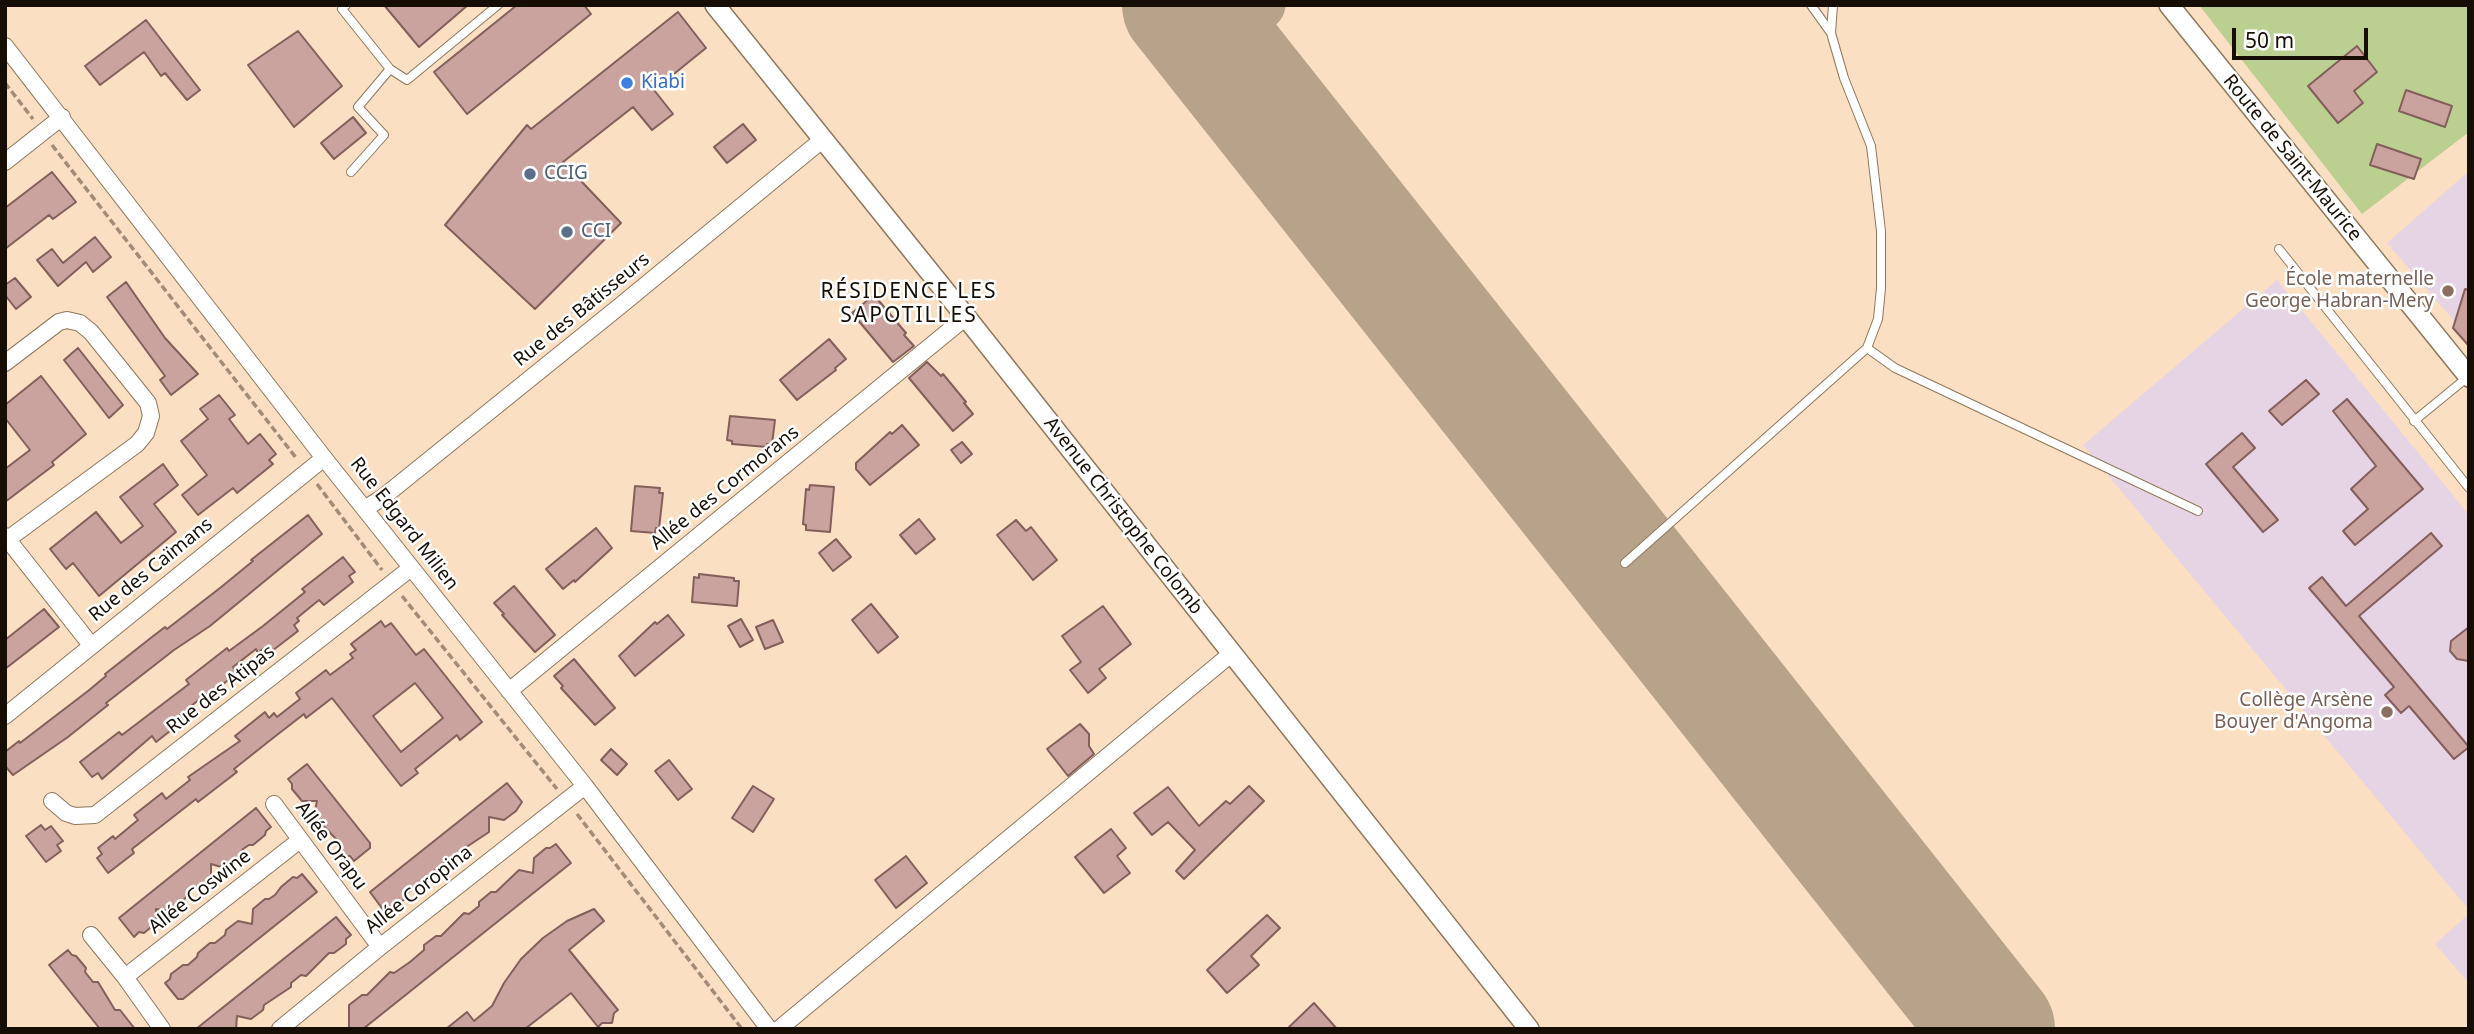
<!DOCTYPE html>
<meta charset="utf-8">
<style>
body{margin:0}
#map{position:relative;width:2474px;height:1034px;overflow:hidden;background:#fadfc2;font-family:"Noto Sans",sans-serif}
canvas{display:block}
.frame{position:absolute;inset:0;border:7px solid #160e04;pointer-events:none}
.scale{position:absolute;left:2232px;top:28px;width:136px;height:32px;box-sizing:border-box;border:4px solid #160e04;border-top:0;padding-left:9px;font-size:21px;line-height:24px;white-space:nowrap;color:#160e04;-webkit-text-stroke:5px #fff;paint-order:stroke}
</style>
<div id="map">
<canvas width="2474" height="1034"></canvas>
<div class="frame"></div>
<div class="scale">50 m</div>
</div>
<script>
const c = document.querySelector('canvas').getContext('2d');
c.lineJoin = 'round';
function paint(path, color) {
  c.fillStyle = color;
  c.fill(path, 'evenodd');
}
function poly(rows) {
  const path = new Path2D();
  for (const r of rows) {
    path.moveTo(r[0], r[1]);
    for (let i = 2; i < r.length; i += 2) path.lineTo(r[i], r[i + 1]);
  }
  return path;
}
function stroke(path, color, width, dash) {
  c.strokeStyle = color;
  c.lineWidth = width;
  c.lineCap = dash ? 'butt' : 'round';
  c.setLineDash(dash || []);
  c.stroke(path);
}
function label(font, color, halo, rows, align = 'center') {
  c.font = font + ' "Noto Sans",sans-serif';
  c.lineWidth = 5;
  c.setLineDash([]);
  c.textBaseline = 'middle';
  c.strokeStyle = halo;
  c.fillStyle = color;
  for (const [text, x, y, turn = 0] of rows) {
    c.save();
    c.translate(x, y);
    c.rotate((+turn || 0) * Math.PI / 180);
    c.textAlign = isNaN(turn) ? turn : align;
    if (halo) c.strokeText(text, 0, 0);
    c.fillText(text, 0, 0);
    c.restore();
  }
}
const education = poly([
 [2469,171,2469,338,2387,243],
 [2277,280,2469,515,2469,910,2083,445],
 [2469,914,2469,983,2435,944]
]);
const green = poly([
 [2199,5,2469,5,2469,132,2362,214]
]);
const taxiway = poly([
 [1187,5,1195,12,1216,21,1237,19,1251,13,1261,5],
 [1245,85,1239,51,1241,34,1251,13]
]);
const runway = poly([
 [1183,5,1994,1029]
]);
const building = poly([
 [384,5,468,5,419,47,384,5],
 [517,5,584,5,591,14,467,114,434,72,517,5],
 [678,12,706,48,654,90,673,114,652,130,633,107,563,162,621,223,535,309,445,225,527,125,531,129,678,12],
 [146,20,200,90,187,100,165,73,161,76,144,52,100,85,85,66,146,20],
 [298,31,342,86,294,127,248,65,298,31],
 [2357,46,2377,72,2354,91,2363,103,2338,123,2308,86,2357,46],
 [2406,90,2452,106,2445,127,2399,111,2406,90],
 [353,117,366,133,334,159,321,143,353,117],
 [743,124,756,140,727,163,714,147,743,124],
 [2377,144,2421,159,2414,179,2370,165,2377,144],
 [52,172,76,202,53,219,49,215,5,249,5,208,52,172],
 [95,237,111,257,93,272,86,262,58,286,37,260,52,249,63,263,95,237],
 [15,278,31,297,16,309,5,295,5,285,15,278],
 [126,282,165,338,198,374,171,395,160,380,165,376,107,297,126,282],
 [2465,289,2469,290,2469,346,2453,328,2465,289],
 [874,295,906,333,904,335,914,346,893,362,852,313,874,295],
 [829,339,846,359,835,368,836,370,797,400,780,380,829,339],
 [78,348,123,405,109,418,64,360,78,348],
 [927,362,941,376,943,374,966,402,964,403,973,414,953,431,909,378,927,362],
 [41,376,86,434,52,462,54,465,5,502,5,469,30,450,5,418,5,405,41,376],
 [2306,380,2319,394,2282,425,2269,411,2306,380],
 [219,395,235,415,229,419,248,444,260,434,276,454,269,460,273,464,237,493,233,488,198,515,182,495,207,475,181,441,208,419,200,409,219,395],
 [2347,399,2423,489,2355,545,2343,531,2368,509,2351,489,2376,466,2333,411,2347,399],
 [730,416,775,420,772,444,767,444,767,447,732,444,732,441,727,440,730,416],
 [902,425,919,445,870,485,856,469,856,463,890,432,892,434,902,425],
 [2242,433,2255,448,2233,467,2278,520,2263,532,2206,464,2242,433],
 [962,442,972,454,961,463,951,450,962,442],
 [163,464,178,485,154,504,176,532,99,596,73,563,66,569,50,549,96,512,121,543,143,526,120,497,163,464],
 [810,485,834,487,830,532,806,530,806,525,803,524,806,489,809,490,810,485],
 [635,486,660,488,659,493,663,493,659,529,656,528,655,533,631,531,635,486],
 [308,515,322,534,210,626,174,650,106,703,108,705,68,737,13,775,5,766,5,752,19,741,20,743,88,691,106,676,105,674,152,637,165,627,167,629,220,588,253,561,251,560,308,515],
 [919,519,935,539,916,554,900,535,919,519],
 [1016,520,1026,531,1031,527,1057,560,1033,580,997,535,1016,520],
 [596,528,612,548,575,582,574,580,563,589,546,569,596,528],
 [2431,533,2442,546,2359,616,2469,747,2454,759,2409,706,2401,713,2385,695,2394,687,2309,588,2322,577,2346,606,2431,533],
 [836,539,851,557,833,571,819,553,836,539],
 [343,557,355,572,349,576,353,582,324,605,319,600,297,618,299,621,294,625,298,631,268,654,264,648,258,653,256,649,233,667,237,673,208,696,206,694,180,715,184,720,156,742,152,736,102,779,98,773,92,777,80,762,119,732,122,735,189,684,186,680,227,648,229,651,263,626,305,592,302,589,343,557],
 [699,574,734,578,734,581,739,581,737,606,692,602,694,577,699,578,699,574],
 [514,586,555,635,535,652,502,615,504,614,494,603,514,586],
 [871,604,898,637,878,653,852,620,871,604],
 [1103,606,1131,644,1099,669,1106,678,1088,693,1070,670,1081,662,1062,636,1103,606],
 [44,609,59,627,5,669,5,640,44,609],
 [668,615,684,635,635,676,619,656,655,622,657,624,668,615],
 [741,619,753,640,740,647,728,626,741,619],
 [773,620,783,642,765,649,756,627,773,620],
 [381,621,385,627,391,623,416,655,424,649,482,722,460,740,457,735,415,769,418,773,401,786,332,698,306,718,304,714,273,738,234,769,237,772,198,802,196,799,132,849,134,853,108,873,97,858,102,854,98,848,113,836,115,839,138,820,134,815,162,793,166,799,190,780,188,777,240,741,235,736,265,712,269,718,274,713,277,717,300,699,296,693,326,670,330,675,353,658,350,654,356,650,351,644,381,621],
 [415,683,443,718,401,752,373,716,415,683],
 [2469,627,2469,661,2457,659,2450,651,2451,641,2469,627],
 [574,659,615,708,595,725,561,688,563,686,554,676,574,659],
 [1080,724,1089,734,1089,746,1094,754,1068,776,1047,749,1080,724],
 [611,749,627,764,617,775,601,760,611,749],
 [669,760,692,789,678,800,655,771,669,760],
 [307,764,370,843,370,848,354,861,350,856,346,856,336,844,336,839,314,816,317,801,302,801,292,789,292,784,288,779,307,764],
 [507,783,522,802,516,811,504,820,489,817,489,832,462,850,461,854,449,864,444,863,434,871,434,876,407,893,406,898,394,908,389,907,384,911,370,892,507,783],
 [753,786,774,799,753,832,732,818,753,786],
 [1249,786,1264,801,1184,879,1176,871,1195,850,1168,822,1152,835,1134,813,1168,787,1199,826,1226,801,1230,804,1249,786],
 [256,808,271,827,266,831,265,835,253,845,249,845,243,849,237,858,225,868,211,864,211,879,199,889,194,889,189,893,183,901,171,911,156,909,156,923,144,933,139,932,134,937,119,918,256,808],
 [41,825,45,830,51,826,63,841,57,845,61,851,46,862,26,836,41,825],
 [1111,829,1126,848,1117,856,1130,873,1104,893,1075,857,1111,829],
 [556,844,571,863,363,1029,349,1029,349,1005,362,995,367,995,390,972,394,973,410,962,424,950,424,945,436,936,441,936,464,913,469,914,479,906,479,902,491,892,496,892,519,870,533,873,534,858,546,848,550,848,556,844],
 [906,856,927,883,896,908,875,880,906,856],
 [302,874,317,892,183,999,178,999,165,983,170,979,171,974,183,965,188,965,197,957,198,953,210,943,215,943,225,935,226,930,238,921,252,924,253,909,265,899,269,899,275,895,281,887,293,877,297,878,302,874],
 [594,909,604,921,569,950,618,1010,614,1013,612,1023,602,1023,598,1027,571,993,525,1029,446,1029,467,1012,474,1021,492,1006,504,983,521,959,543,938,567,921,594,909],
 [1267,915,1280,928,1251,956,1259,965,1227,993,1207,970,1267,915],
 [336,917,351,935,346,939,346,944,334,953,329,953,306,976,301,975,291,983,291,987,264,1005,263,1010,251,1019,237,1016,236,1029,196,1029,336,917],
 [68,950,72,955,76,956,86,968,85,972,93,982,98,982,115,1010,120,1010,135,1029,100,1029,49,965,68,950],
 [1314,1003,1337,1029,1287,1029,1314,1003]
]);
const path = poly([
 [5,83,33,119],
 [52,145,297,459],
 [317,484,382,570],
 [402,596,557,789],
 [577,814,742,1029]
]);
const service = poly([
 [346,5,342,9,390,69,407,80,498,5],
 [1811,5,1831,33],
 [351,172,384,135,358,107,390,69],
 [2279,249,2469,488],
 [1867,348,1895,368,2198,511],
 [2414,421,2469,376],
 [1625,563,1867,348,1878,319,1881,288,1881,231,1871,146,1844,78,1831,33,1833,5]
]);
const minor = poly([
 [5,46,324,458,585,786,769,1029],
 [5,162,62,117],
 [5,363,59,322,67,320,80,323,91,332,148,403,151,416,146,433,137,444,8,539],
 [366,508,382,498,620,306,822,140],
 [5,536,91,645],
 [509,691,966,317],
 [5,716,324,458],
 [52,801,66,813,75,816,95,815,411,568],
 [274,804,380,947],
 [91,935,125,977,162,1029],
 [125,977,300,840],
 [280,1029,380,947,585,786],
 [779,1029,1231,654]
]);
const tertiary = poly([
 [715,5,966,317,1529,1029],
 [2169,5,2469,377]
]);
const markers = [
 [627,83,7,"#3f7fe0"],
 [530,174,7,"#5c6f8a"],
 [567,232,7,"#5c6f8a"],
 [2448,291,7,"#8d6e63"],
 [2387,712,7,"#8d6e63"]
];
const shopNames = [
 ["Kiabi",641,83]
];
const streetNames = [
 ["Route de Saint-Maurice",2292,158,51],
 ["Rue des Bâtisseurs",582,310,-39],
 ["Allée des Cormorans",725,488,-39],
 ["Avenue Christophe Colomb",1123,516,52],
 ["Rue Edgard Milien",404,524,52],
 ["Rue des Caïmans",151,570,-39],
 ["Rue des Atipas",221,690,-38],
 ["Allée Orapu",331,846,53],
 ["Allée Coropina",419,890,-38],
 ["Allée Coswine",200,892,-38]
];
const serviceNames = [
 ["CCIG",544,174],
 ["CCI",581,232]
];
const educationNames = [
 ["École maternelle",2434,280],
 ["George Habran-Mery",2434,302],
 ["Collège Arsène",2373,701],
 ["Bouyer d'Angoma",2373,723]
];
const neighbourhoodNames = [
 ["RÉSIDENCE LES",909,292],
 ["SAPOTILLES",909,316]
];
paint(education, '#e6d4e4');
paint(green, '#bbcf90');
stroke(taxiway, '#b7a28a', 49);
stroke(runway, '#b7a28a', 122);
paint(building, '#cba39e');
stroke(building, '#835e5a', 2);
stroke(service, '#8f775c', 10);
stroke(minor, '#8f775c', 18);
stroke(tertiary, '#8f775c', 22);
stroke(path, '#a08c77', 3.5, [7, 3.5]);
stroke(service, '#fff', 8);
stroke(minor, '#fff', 16);
stroke(tertiary, '#fff', 19);
for (const [x, y, r, color] of markers) {
  const dot = new Path2D();
  dot.arc(x, y, r, 0, 2 * Math.PI);
  c.fillStyle = color;
  c.fill(dot);
  stroke(dot, '#fff', 2.5);
}
label('19px', '#366cbe', '#fff', shopNames, 'left');
label('19px', '#160e04', '#fff', streetNames);
label('19px', '#4e5e75', '#fff', serviceNames, 'left');
label('19px', '#785e54', '#fff', educationNames, 'right');
c.letterSpacing = '2px';
label('21px', '#160e04', '#fff', neighbourhoodNames);
c.letterSpacing = '0px';
</script>
